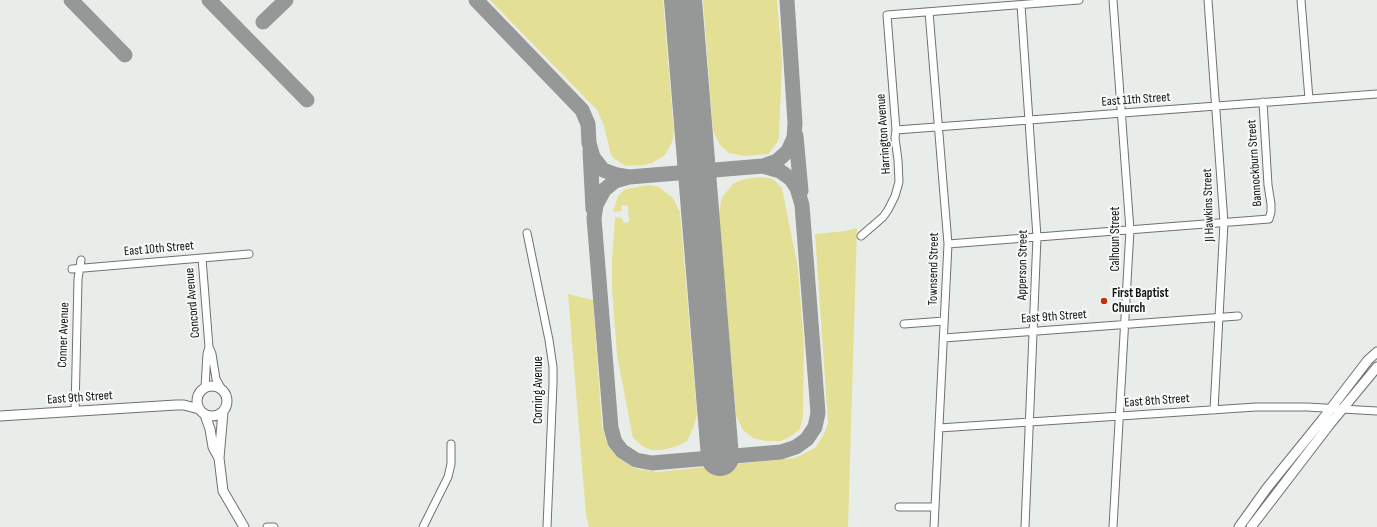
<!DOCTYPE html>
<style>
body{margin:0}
canvas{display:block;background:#e9edea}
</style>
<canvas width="1377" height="527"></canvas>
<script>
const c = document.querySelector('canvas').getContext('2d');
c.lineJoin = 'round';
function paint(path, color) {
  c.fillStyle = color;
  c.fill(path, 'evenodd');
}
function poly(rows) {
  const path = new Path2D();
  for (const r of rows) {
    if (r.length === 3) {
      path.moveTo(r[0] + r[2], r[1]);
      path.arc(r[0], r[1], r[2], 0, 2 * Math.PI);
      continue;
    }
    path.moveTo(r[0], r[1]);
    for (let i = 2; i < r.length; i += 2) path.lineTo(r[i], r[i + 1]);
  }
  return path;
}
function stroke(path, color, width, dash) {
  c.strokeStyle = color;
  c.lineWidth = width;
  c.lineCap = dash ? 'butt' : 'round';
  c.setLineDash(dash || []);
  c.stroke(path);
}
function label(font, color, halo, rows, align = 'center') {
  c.font = font + ' "Sofia Sans Condensed",sans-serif';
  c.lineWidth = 4;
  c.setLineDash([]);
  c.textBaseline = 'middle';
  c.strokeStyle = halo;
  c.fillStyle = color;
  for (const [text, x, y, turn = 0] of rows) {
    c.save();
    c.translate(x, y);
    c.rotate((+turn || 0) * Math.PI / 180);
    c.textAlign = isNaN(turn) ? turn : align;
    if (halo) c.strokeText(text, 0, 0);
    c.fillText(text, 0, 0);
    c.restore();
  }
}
const green = poly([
 [490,0,663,0,674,133,672,142,665,155,652,163,644,165,626,166,616,160,611,155,604,126,597,110],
 [703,0,777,0,782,62,779,136,777,143,768,154,744,156,729,153,720,145,713,131],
 [761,177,773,179,782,188,798,268,804,345,803,416,800,429,793,435,781,441,765,441,753,438,743,430,736,416,719,213,722,197,734,183,745,179],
 [649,185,659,187,673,198,680,212,697,414,694,426,687,441,678,446,662,450,651,450,642,446,633,438,617,356,612,288,612,261,615,217,622,218,624,223,629,222,628,206,621,205,622,211,613,212,618,196,625,189],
 [857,228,848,527,589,527,586,515,568,294,593,300,602,426,607,443,616,456,634,468,657,472,795,458,815,448,823,436,828,423,815,234,845,231]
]);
const taxiway = poly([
 [71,0,125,55],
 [209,0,307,100],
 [476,0,582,110,588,124,589,143,593,157,603,170,617,175,629,177,763,166,777,161,788,151,794,138,795,123,787,0],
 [263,22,286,0],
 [796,136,801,191],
 [590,151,593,209],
 [629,177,615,181,604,190,596,205,594,218,611,428,615,442,622,451,636,460,652,463,781,452,796,447,807,439,815,427,818,413,802,205,797,188,791,179,780,171,763,166]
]);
const runway = poly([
 [683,0,720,457]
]);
const minor = poly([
 [1208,0,1224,223,1214,410],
 [1301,0,1309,99],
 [1021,5,1037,237,1025,527],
 [929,12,948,244,934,527],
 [896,130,1377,94],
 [527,233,549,340,553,367,553,384,547,527],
 [861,236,883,217,888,210,895,196,899,182,898,160,895,138,896,130,887,15,1079,0],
 [948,244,1269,219,1271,212,1271,204,1268,185,1263,102],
 [202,258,209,347,207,354,205,387],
 [72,269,249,254],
 [904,324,944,321],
 [944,338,1238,316],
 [209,347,212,354,216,379,221,388],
 [75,411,78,279,81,260],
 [939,428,1256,407,1307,407,1377,411],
 [899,507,935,507],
 [267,527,274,527],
 [423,527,448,477,451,464,451,444],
 [1113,527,1130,230,1113,0]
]);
const major = poly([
 [212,401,15],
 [223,412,219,458,223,491,244,527],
 [205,415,210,429,213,447,219,458],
 [0,416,176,405,184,405,199,409],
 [1239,527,1267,488,1322,420,1368,360,1377,352],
 [1251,527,1330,424,1377,367]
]);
const markers = [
 [1104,301,4,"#bd330e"]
];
const streetNames = [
 ["East 11th Street",1136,100,-4],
 ["Harrington Avenue",884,134,-94],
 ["Bannockburn Street",1255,163,-94],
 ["Jl Hawkins Street",1209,205,-92],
 ["Calhoun Street",1116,239,-90],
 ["East 10th Street",159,249,-5],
 ["Apperson Street",1023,265,-89],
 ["Townsend Street",934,269,-89],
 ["Concord Avenue",193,303,-95],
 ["East 9th Street",1054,317,-4],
 ["Conner Avenue",64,335,-88],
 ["Corning Avenue",539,390,-90],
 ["East 9th Street",80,398,-4],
 ["East 8th Street",1157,401,-4]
];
const poiNames = [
 ["First Baptist",1112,294],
 ["Church",1112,309]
];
paint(green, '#e3e095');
stroke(taxiway, '#959896', 15);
stroke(runway, '#959896', 38);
stroke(minor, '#6f7270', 9);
stroke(major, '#6f7270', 11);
stroke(minor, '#fff', 7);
stroke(major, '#fff', 9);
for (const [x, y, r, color] of markers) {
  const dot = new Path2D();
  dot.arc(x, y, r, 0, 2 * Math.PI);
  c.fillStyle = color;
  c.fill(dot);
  stroke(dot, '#f7faf8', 1.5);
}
label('13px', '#121312', '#f7faf8', streetNames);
label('bold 13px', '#121312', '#f7faf8', poiNames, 'left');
</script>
